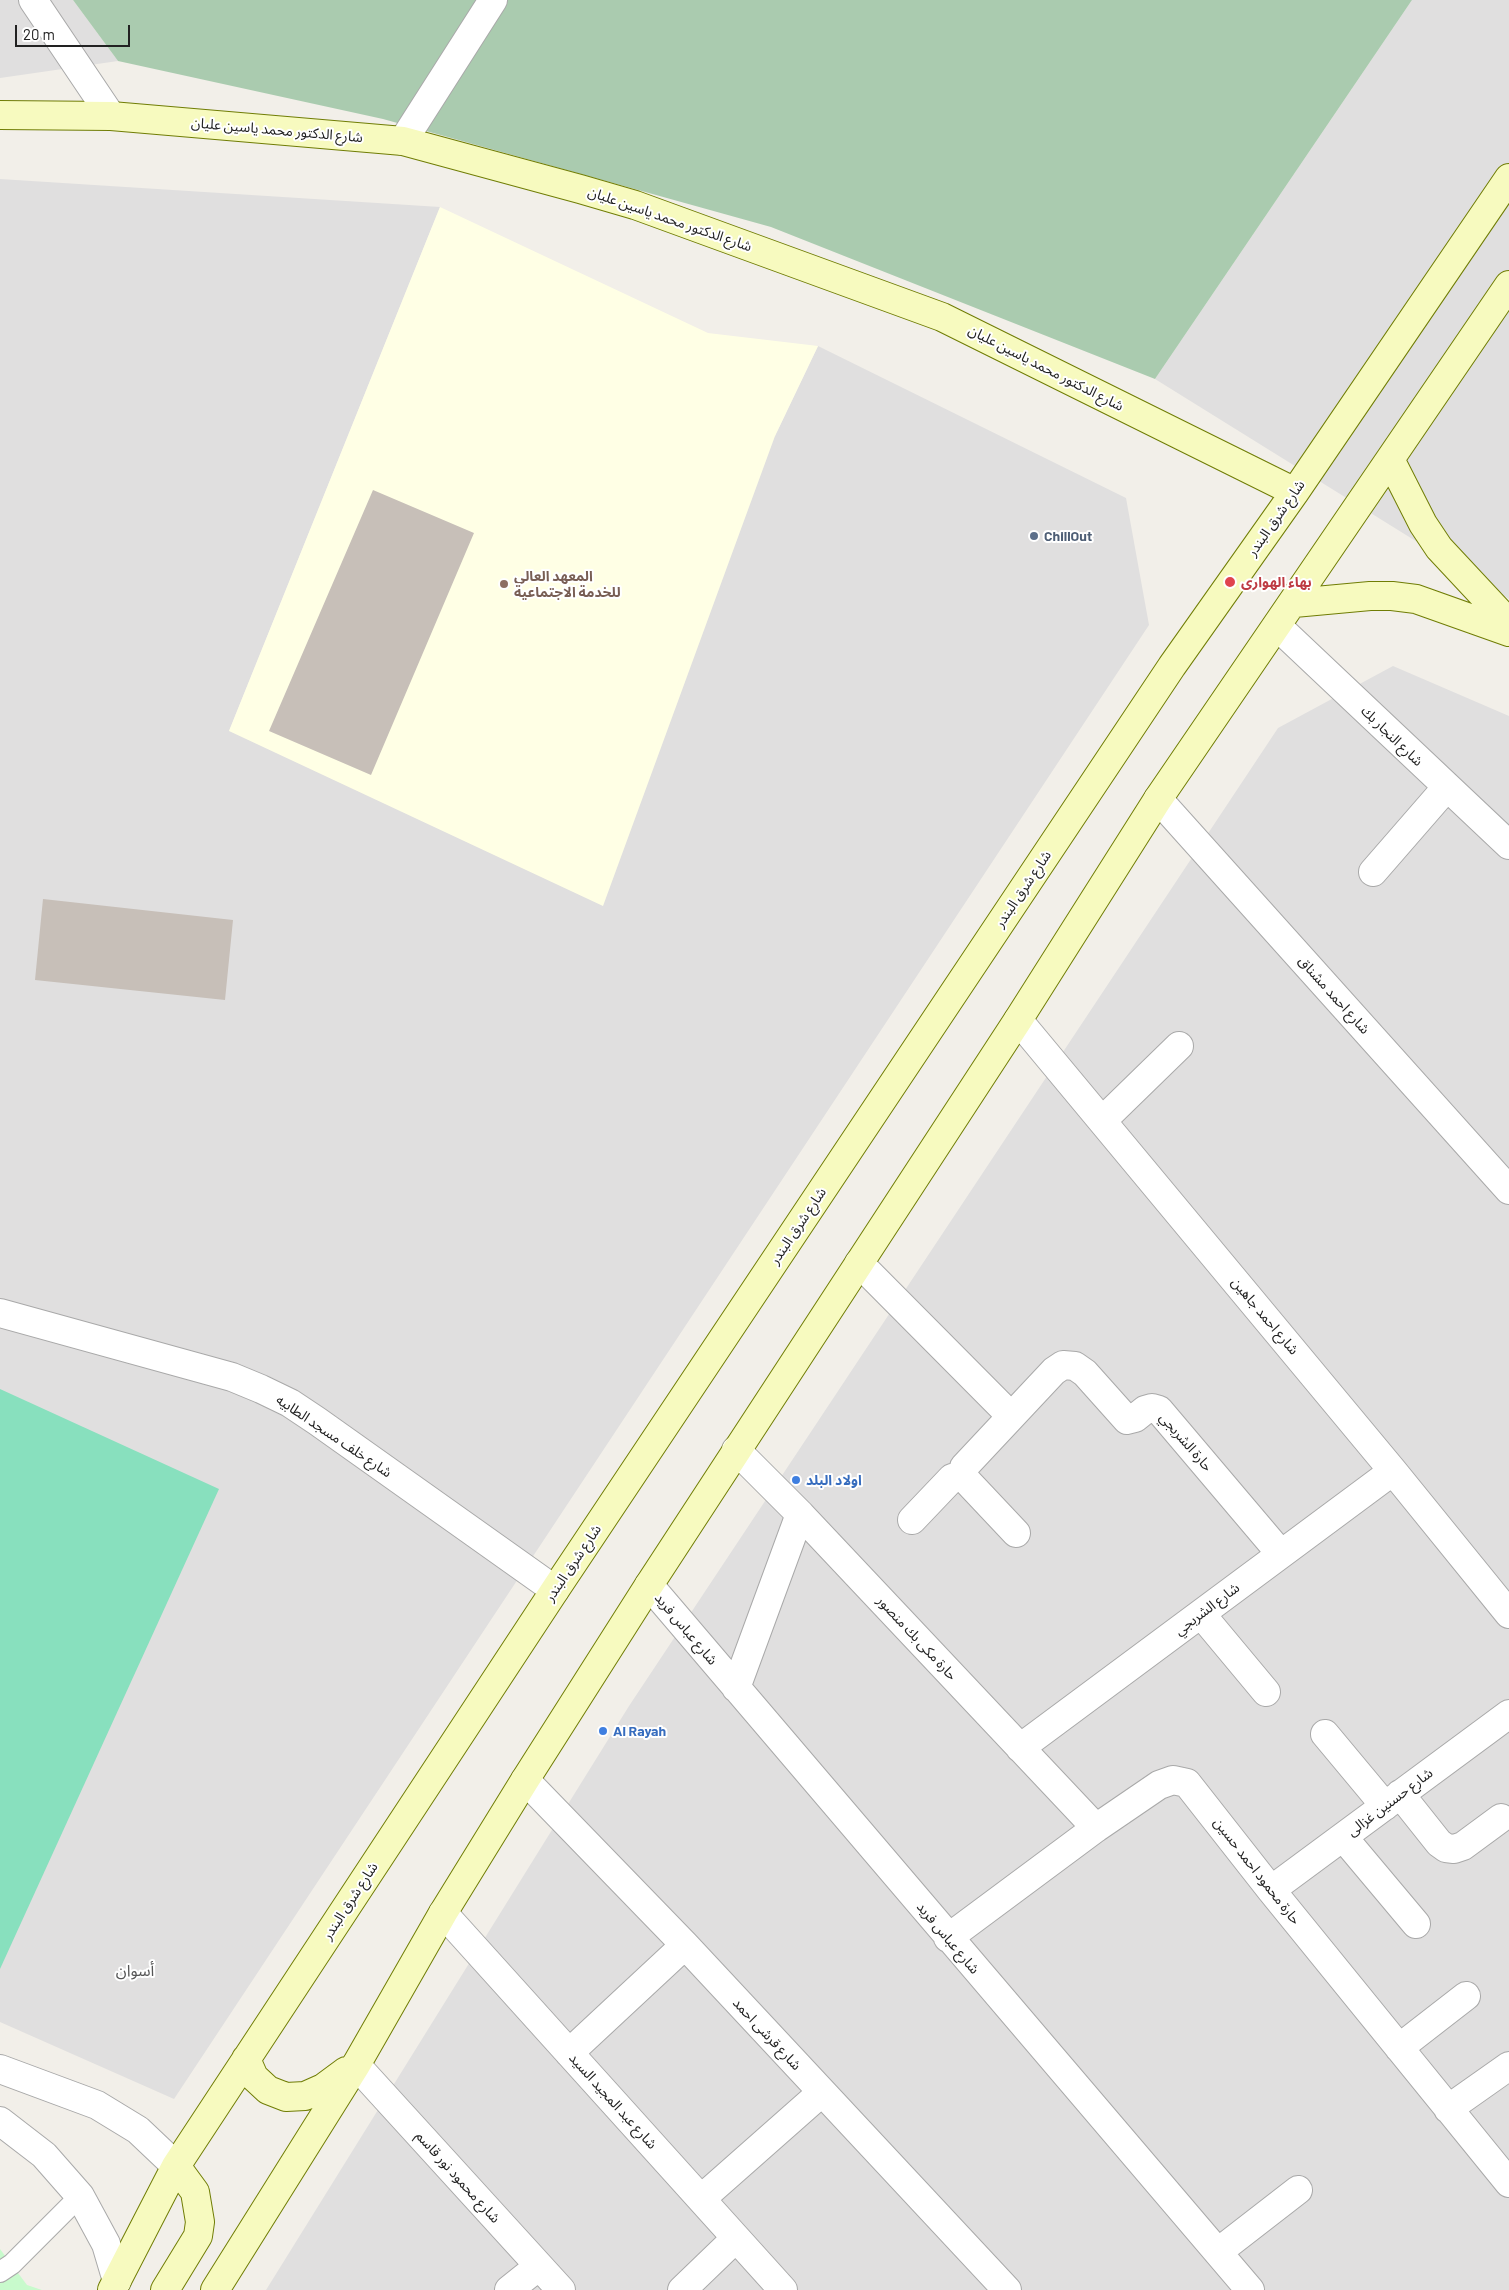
<!DOCTYPE html>
<meta charset="utf-8">
<style>
body{margin:0}
#map{position:relative;width:1509px;height:2290px;overflow:hidden;background:#f2efe9;font-family:Barlow,sans-serif}
canvas{display:block}
.scale{position:absolute;left:15px;top:25px;width:115px;height:22px;box-sizing:border-box;border:2px solid #222;border-top:0;padding-left:6px;font-size:15px;line-height:18px;white-space:nowrap;color:#222;-webkit-text-stroke:4px #fff;paint-order:stroke}
</style>
<div id="map">
<canvas width="1509" height="2290"></canvas>
<div class="scale">20 m</div>
</div>
<script>
const c = document.querySelector('canvas').getContext('2d');
c.lineJoin = 'round';
function paint(path, color) {
  c.fillStyle = color;
  c.fill(path, 'evenodd');
}
function poly(rows) {
  const path = new Path2D();
  for (const r of rows) {
    path.moveTo(r[0], r[1]);
    for (let i = 2; i < r.length; i += 2) path.lineTo(r[i], r[i + 1]);
  }
  return path;
}
function stroke(path, color, width, dash) {
  c.strokeStyle = color;
  c.lineWidth = width;
  c.lineCap = dash ? 'butt' : 'round';
  c.setLineDash(dash || []);
  c.stroke(path);
}
function label(font, color, halo, rows, align = 'center') {
  c.font = font + ' Barlow,"Noto Sans Arabic",sans-serif';
  c.lineWidth = 4;
  c.setLineDash([]);
  c.textBaseline = 'middle';
  c.strokeStyle = halo;
  c.fillStyle = color;
  for (const [text, x, y, turn = 0] of rows) {
    c.save();
    c.translate(x, y);
    c.rotate((+turn || 0) * Math.PI / 180);
    c.textAlign = isNaN(turn) ? turn : align;
    if (halo) c.strokeText(text, 0, 0);
    c.fillText(text, 0, 0);
    c.restore();
  }
}
const residential = poly([
 [0,0,73,0,118,61,0,78],
 [1412,0,1509,0,1509,599,1155,379],
 [0,179,440,207,229,731,775,436,818,346,1126,498,1149,625,174,2099,0,2022],
 [1393,666,1509,716,1509,2290,266,2290,629,1706,1278,728]
]);
const education = poly([
 [440,207,708,333,818,346,775,436,603,906,229,731]
]);
const cemetery = poly([
 [73,0,1412,0,1155,379,771,227,383,119,118,61]
]);
const park = poly([
 [0,2249,27,2285,42,2290,0,2290]
]);
const pitch = poly([
 [0,1389,219,1489,0,1969]
]);
const building = poly([
 [373,490,474,533,371,775,269,731],
 [43,899,233,920,225,1000,35,980]
]);
const lane = poly([
 [0,2272,12,2264,80,2196]
]);
const street = poly([
 [33,0,111,116],
 [403,141,493,0],
 [1277,626,1509,845],
 [1158,799,1509,1190],
 [1373,872,1446,788],
 [1018,1020,1393,1471,1509,1614],
 [1103,1120,1179,1046],
 [859,1263,1011,1416],
 [0,1313,232,1377,261,1389,290,1403,317,1421,555,1590],
 [736,1450,800,1514,1096,1828],
 [912,1520,952,1478,963,1475],
 [1016,1533,967,1481,963,1475,964,1467,1054,1371,1063,1365,1075,1366,1085,1373,1127,1420,1135,1418,1145,1410,1152,1408,1159,1410,1281,1554],
 [649,1585,1250,2290],
 [1201,1614,1266,1692],
 [736,1688,800,1514],
 [1325,1734,1385,1806],
 [1020,1748,1393,1471],
 [525,1780,685,1945,1007,2290],
 [1400,1794,1439,1843,1446,1848,1454,1849,1463,1846,1501,1818],
 [1343,1837,1416,1924],
 [1271,1890,1509,1714],
 [443,1913,783,2290],
 [948,1938,1096,1828,1159,1785,1173,1780,1187,1783,1271,1890,1509,2183],
 [1399,2048,1466,1996],
 [569,2053,685,1945],
 [356,2065,561,2290],
 [0,2069,97,2105,138,2130,176,2166],
 [1448,2109,1509,2066],
 [0,2121,44,2155,80,2196,106,2244,117,2281],
 [701,2199,821,2093],
 [1218,2252,1298,2190],
 [509,2290,539,2266],
 [682,2290,736,2238]
]);
const secondary = poly([
 [0,115,111,116,403,141,580,189,635,205,942,317,1295,492],
 [1391,461,1423,524,1439,548,1509,623],
 [1294,603,1370,596,1392,596,1416,599,1509,632],
 [246,2059,254,2077,268,2090,286,2097,305,2096,323,2088,346,2071],
 [112,2290,176,2166,555,1590,1172,666,1295,492,1509,178],
 [165,2290,198,2236,200,2222,195,2192,176,2166],
 [215,2290,356,2065,443,1913,525,1780,649,1585,1018,1020,1158,799,1509,285]
]);
const markers = [
 [1034,536,5,"#5c6f8a"],
 [1230,582,6,"#e0444e"],
 [504,584,5,"#8d6e63"],
 [796,1480,5,"#3f7fe0"],
 [603,1731,5,"#3f7fe0"]
];
const streetNames = [
 ["شارع الدكتور محمد ياسين عليان",277,130,5],
 ["شارع الدكتور محمد ياسين عليان",670,219,19],
 ["شارع الدكتور محمد ياسين عليان",1046,368,27],
 ["شارع شرق البندر",1276,518,-55],
 ["شارع النجار بك",1392,736,44],
 ["شارع شرق البندر",1023,889,-56],
 ["شارع احمد مشناق",1334,995,48],
 ["شارع شرق البندر",798,1226,-56],
 ["شارع احمد جاهين",1265,1316,50],
 ["شارع خلف مسجد الطابيه",334,1436,34],
 ["حارة الشربجي",1186,1442,49],
 ["شارع شرق البندر",573,1563,-56],
 ["شارع الشربجي",1207,1609,-37],
 ["شارع عباس فريد",686,1629,50],
 ["حارة مكى بك منصور",917,1638,47],
 ["شارع حسنين غزالى",1390,1802,-37],
 ["حارة محمود احمد حسين",1257,1871,52],
 ["شارع شرق البندر",350,1901,-57],
 ["شارع عباس فريد",948,1938,50],
 ["شارع قرشى احمد",767,2034,47],
 ["شارع عبد المجيد السيد",613,2101,48],
 ["شارع محمود نور قاسم",458,2177,48]
];
const serviceNames = [
 ["ChillOut",1044,536]
];
const educationNames = [
 ["المعهد العالى",514,576],
 ["للخدمة الاجتماعية",514,592]
];
const healthNames = [
 ["بهاء الهوارى",1241,582]
];
const shopNames = [
 ["اولاد البلد",806,1480],
 ["Al Rayah",613,1731]
];
const quarterNames = [
 ["أسوان",135,1971]
];
paint(residential, '#e0dfdf');
paint(education, '#ffffe5');
paint(cemetery, '#aacbaf');
paint(park, '#c8facc');
paint(pitch, '#88e0be');
paint(building, '#c7bfb8');
stroke(lane, '#a9a9a9', 22);
stroke(street, '#a9a9a9', 30);
stroke(secondary, '#707d05', 30);
stroke(lane, '#fff', 20);
stroke(street, '#fff', 28);
stroke(secondary, '#f7fabf', 28);
for (const [x, y, r, color] of markers) {
  const dot = new Path2D();
  dot.arc(x, y, r, 0, 2 * Math.PI);
  c.fillStyle = color;
  c.fill(dot);
  stroke(dot, '#fff', 2);
}
label('14px', '#222', '#fff', streetNames);
label('bold 14px', '#4e5e75', '#fff', serviceNames, 'left');
label('bold 14px', '#785e54', '#fff', educationNames, 'left');
label('bold 14px', '#be3a42', '#fff', healthNames, 'left');
label('bold 14px', '#366cbe', '#fff', shopNames, 'left');
label('16px', '#555', '#fff', quarterNames);
</script>
